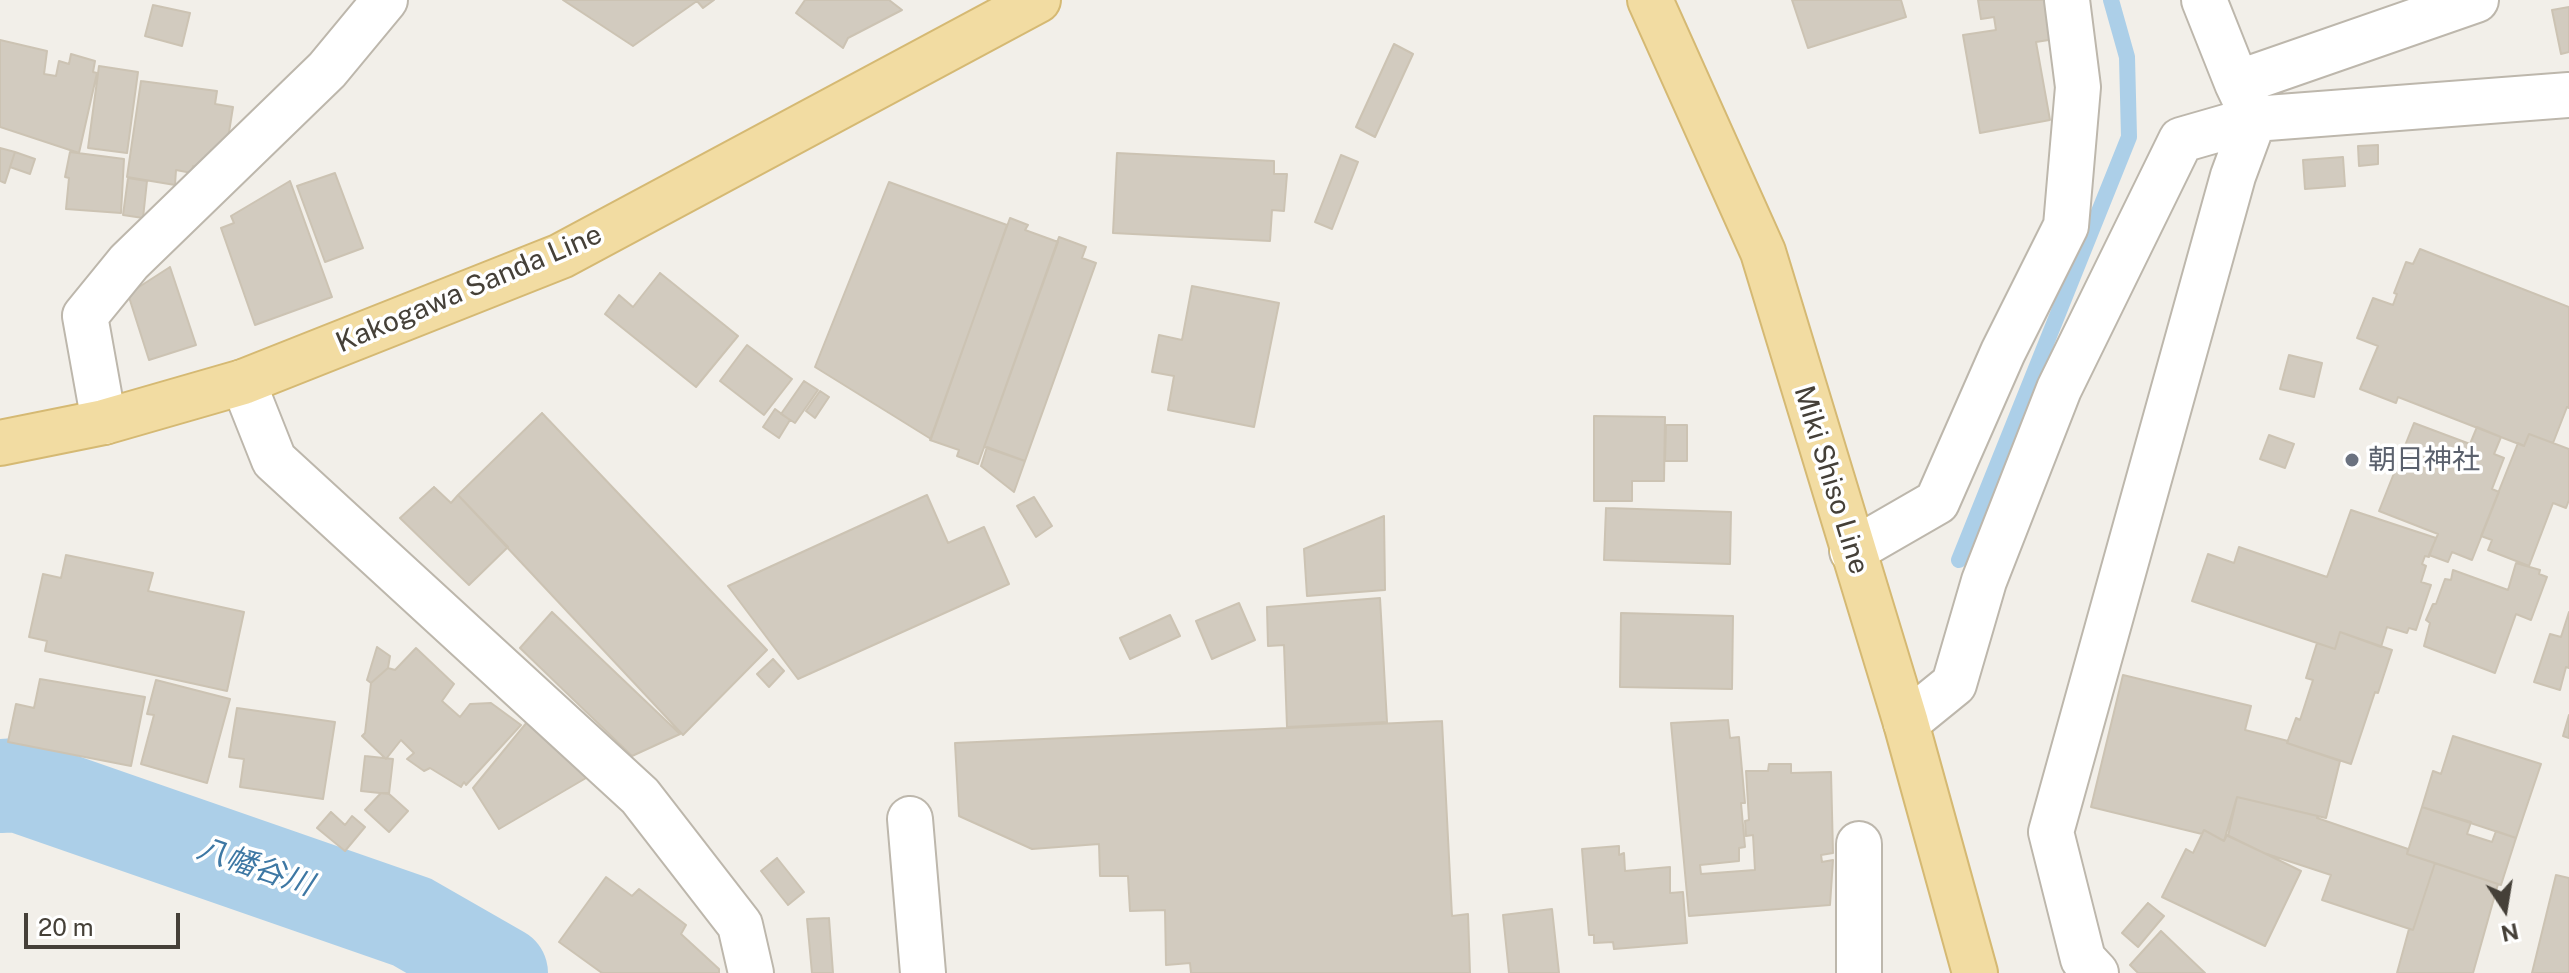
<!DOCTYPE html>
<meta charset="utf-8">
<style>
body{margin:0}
#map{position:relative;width:2569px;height:973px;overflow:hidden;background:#f2efe9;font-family:"Public Sans",sans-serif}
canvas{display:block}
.north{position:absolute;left:2465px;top:869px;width:80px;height:80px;-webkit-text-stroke:6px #fff;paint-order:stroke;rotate:168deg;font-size:22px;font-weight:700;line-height:32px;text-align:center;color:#454038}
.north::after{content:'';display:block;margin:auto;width:28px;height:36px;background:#454038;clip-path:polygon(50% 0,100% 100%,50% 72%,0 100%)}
.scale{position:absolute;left:24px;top:913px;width:156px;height:36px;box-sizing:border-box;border:4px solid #454038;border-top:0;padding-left:10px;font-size:24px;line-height:28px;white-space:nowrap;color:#454038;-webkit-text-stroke:6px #fff;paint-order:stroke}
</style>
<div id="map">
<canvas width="2569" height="973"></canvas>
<div class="north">N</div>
<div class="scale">20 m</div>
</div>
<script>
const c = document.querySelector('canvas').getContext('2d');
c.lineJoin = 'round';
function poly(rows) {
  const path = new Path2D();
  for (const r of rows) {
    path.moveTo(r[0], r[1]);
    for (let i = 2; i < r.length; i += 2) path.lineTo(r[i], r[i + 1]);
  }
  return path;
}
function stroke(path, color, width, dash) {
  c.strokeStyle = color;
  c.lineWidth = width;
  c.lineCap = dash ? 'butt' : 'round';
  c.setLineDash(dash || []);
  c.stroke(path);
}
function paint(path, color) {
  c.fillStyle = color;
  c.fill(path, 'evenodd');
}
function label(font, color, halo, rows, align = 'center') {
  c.font = font + ' "Public Sans","Noto Sans JP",sans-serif';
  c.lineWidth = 7;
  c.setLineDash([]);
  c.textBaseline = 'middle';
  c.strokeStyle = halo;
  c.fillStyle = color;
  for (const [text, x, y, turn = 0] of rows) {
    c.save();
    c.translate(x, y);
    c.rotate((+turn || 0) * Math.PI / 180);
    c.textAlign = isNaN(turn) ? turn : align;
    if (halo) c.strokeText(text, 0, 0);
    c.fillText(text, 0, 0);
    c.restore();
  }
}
const stream = poly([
 [1959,560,2129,137,2127,57,2111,0]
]);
const river = poly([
 [0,786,18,785,412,922,501,973]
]);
const building = poly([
 [563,0,714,0,703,8,697,1,633,46,563,0],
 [805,0,889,0,902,10,848,38,843,48,796,13,805,0],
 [1792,0,1901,0,1906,17,1808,48,1792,0],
 [1978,0,2048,0,2055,39,2036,42,2050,120,1980,133,1963,35,1996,30,1994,17,1981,19,1978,0],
 [153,5,190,13,182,46,145,36,153,5],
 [2569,7,2569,52,2561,54,2552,10,2569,7],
 [0,40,47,51,44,74,56,76,59,61,69,64,71,54,95,61,93,72,97,73,79,153,0,127,0,40],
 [1394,44,1413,54,1375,137,1356,127,1394,44],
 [99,66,138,72,127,153,88,148,99,66],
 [141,81,217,91,215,104,233,107,226,151,211,150,207,168,193,166,192,173,176,170,175,185,127,177,141,81],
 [2378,145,2378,164,2359,166,2358,146,2378,145],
 [0,148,15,152,5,183,0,181,0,148],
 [15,152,35,159,30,174,10,167,15,152],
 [70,152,124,159,121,213,66,209,69,178,65,177,70,152],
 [1117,153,1274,161,1274,174,1287,174,1284,211,1272,210,1270,241,1113,233,1117,153],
 [1341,155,1358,162,1332,229,1315,222,1341,155],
 [2343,157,2345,186,2305,189,2303,160,2343,157],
 [335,173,363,248,325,262,297,186,335,173],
 [128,178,147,181,143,218,123,215,128,178],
 [290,181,332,297,255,325,221,228,234,223,231,216,290,181],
 [889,182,1007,225,931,439,815,367,889,182],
 [1010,218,1028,225,1025,230,1058,242,978,464,957,456,959,450,930,440,1010,218],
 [1059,237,1086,247,1082,258,1096,263,1025,461,984,447,1059,237],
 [2420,249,2569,307,2569,408,2567,407,2553,443,2529,434,2524,446,2398,397,2396,403,2360,389,2378,346,2357,338,2373,298,2393,305,2397,294,2394,293,2406,262,2413,264,2420,249],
 [170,267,196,345,149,360,128,294,170,267],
 [660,273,738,336,696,387,605,314,619,295,633,307,660,273],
 [1192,286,1279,303,1254,427,1168,410,1174,376,1152,372,1159,335,1182,340,1192,286],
 [747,345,792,379,764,415,720,381,747,345],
 [2289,355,2322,363,2314,397,2280,389,2289,355],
 [804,381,818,390,795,423,781,414,804,381],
 [820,391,829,397,815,418,806,411,820,391],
 [775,409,790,420,779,438,763,427,775,409],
 [542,413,767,650,683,735,458,495,542,413],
 [1594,416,1665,417,1664,481,1632,481,1632,501,1594,501,1594,416],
 [2414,423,2470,444,2477,427,2501,437,2494,454,2504,458,2492,489,2499,492,2472,560,2452,552,2448,562,2429,555,2438,534,2379,511,2414,423],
 [1666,425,1687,425,1687,461,1665,461,1666,425],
 [2529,434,2569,449,2569,500,2566,508,2553,503,2529,566,2488,550,2492,540,2481,536,2518,443,2524,446,2529,434],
 [2269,435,2294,444,2285,468,2260,459,2269,435],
 [987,447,1025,461,1014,492,981,466,987,447],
 [434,487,451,503,458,495,508,547,469,585,400,518,434,487],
 [927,495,948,543,984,527,1009,584,798,679,728,586,927,495],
 [1034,497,1052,526,1036,537,1017,506,1034,497],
 [1606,508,1731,512,1730,564,1604,560,1606,508],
 [2351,510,2436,538,2429,557,2425,556,2422,564,2426,566,2421,582,2431,585,2416,630,2409,628,2407,633,2387,627,2381,647,2340,632,2335,649,2192,601,2208,554,2234,563,2239,547,2327,577,2351,510],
 [1384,516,1385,590,1307,596,1304,549,1384,516],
 [66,555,153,573,148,591,244,612,227,691,45,651,47,641,29,637,43,574,61,578,66,555],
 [2516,563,2540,570,2539,574,2547,577,2531,620,2516,614,2495,673,2424,646,2430,623,2426,620,2433,604,2436,604,2445,579,2451,580,2453,570,2508,590,2516,563],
 [1380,598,1387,722,1287,727,1284,645,1268,646,1267,607,1380,598],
 [1239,603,1255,640,1212,659,1196,621,1239,603],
 [552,612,680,734,632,756,520,648,552,612],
 [2569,612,2569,668,2566,667,2560,690,2534,682,2550,634,2561,637,2569,612],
 [1621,613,1733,616,1732,689,1620,687,1621,613],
 [1170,615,1180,636,1130,659,1120,638,1170,615],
 [2340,632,2392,650,2378,693,2375,692,2351,764,2287,743,2296,718,2300,720,2313,680,2306,678,2317,643,2335,649,2340,632],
 [377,647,390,656,388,668,371,683,367,680,377,647],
 [416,648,454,684,442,701,460,717,470,704,491,703,521,725,466,785,464,782,461,787,430,768,424,771,407,759,414,753,401,740,386,759,362,736,365,733,371,683,388,668,395,670,416,648],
 [773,659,784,671,769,687,757,674,773,659],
 [2123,675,2251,706,2245,730,2288,741,2287,743,2340,761,2326,818,2237,797,2224,841,2204,830,2202,834,2091,807,2123,675],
 [40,679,145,697,131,766,8,742,16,704,34,708,40,679],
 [156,680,230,699,207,783,141,764,154,715,147,714,156,680],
 [237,708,335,722,323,799,240,787,244,759,229,757,237,708],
 [537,710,598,771,499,829,473,788,537,710],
 [2569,715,2569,738,2563,736,2569,715],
 [1728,720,1730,738,1739,737,1745,803,1741,803,1745,847,1739,848,1739,861,1700,865,1701,874,1755,870,1753,835,1746,836,1745,821,1749,820,1746,771,1768,771,1769,764,1791,764,1791,773,1831,772,1833,853,1821,855,1822,862,1833,860,1830,905,1689,916,1671,723,1728,720],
 [1442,721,1452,916,1468,914,1470,973,1191,973,1190,963,1166,965,1165,910,1130,911,1128,876,1100,876,1099,844,1032,849,959,816,955,743,1442,721],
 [2453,736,2541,764,2516,838,2422,807,2433,771,2441,774,2453,736],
 [365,756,393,759,389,794,361,791,365,756],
 [381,793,388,793,408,811,389,832,365,810,381,793],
 [2237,797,2318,816,2317,818,2408,849,2407,854,2435,863,2413,930,2322,900,2331,875,2264,853,2228,836,2237,797],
 [2422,807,2471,822,2467,834,2492,842,2496,831,2516,838,2501,885,2407,854,2422,807],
 [331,812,345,825,352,816,365,827,345,851,317,828,331,812],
 [2204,830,2224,841,2227,835,2301,871,2265,946,2162,897,2186,849,2193,853,2204,830],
 [1619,846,1619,855,1624,853,1625,871,1670,867,1670,893,1683,892,1687,943,1614,949,1613,942,1594,943,1594,935,1589,935,1582,849,1619,846],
 [777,858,804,892,788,905,761,871,777,858],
 [2435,863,2498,884,2473,973,2397,973,2409,929,2413,930,2435,863],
 [2556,875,2569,878,2569,973,2532,973,2556,875],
 [606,877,632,896,639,889,686,925,681,934,719,969,719,973,602,973,559,942,606,877],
 [2148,903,2164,916,2138,947,2122,933,2148,903],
 [1552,909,1559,973,1509,973,1503,915,1552,909],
 [829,918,833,973,812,973,807,919,829,918],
 [2161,931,2205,973,2138,973,2130,965,2161,931]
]);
const minor = poly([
 [2237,83,2476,0],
 [243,382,274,460,640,796,740,925,751,973],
 [104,422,85,316,129,262,327,70,385,0],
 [1852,551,1937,502,2003,352,2066,226,2078,87,2067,0],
 [1906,723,1954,684,1984,581,2059,389,2181,140,2254,119,2569,95],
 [910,819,923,973],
 [1859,844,1859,973],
 [2096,973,2083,959,2051,832,2233,176,2254,119,2237,83,2204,0]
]);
const primary = poly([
 [1650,0,1763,252,1906,723,1975,973],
 [0,443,104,422,243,382,561,256,1038,0]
]);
const markers = [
 [2352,460,8,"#6b7280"]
];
const streetNames = [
 ["Kakogawa Sanda Line",469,289,-23],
 ["Miki Shiso Line",1831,480,73]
];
const worshipNames = [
 ["朝日神社",2368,460]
];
const waterNames = [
 ["八幡谷川",255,867,19]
];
stroke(stream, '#accfe8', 16);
stroke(river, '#accfe8', 94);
paint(building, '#d2cbbf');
stroke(building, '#ccc3b3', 2);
stroke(minor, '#bdb7ac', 48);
stroke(primary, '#d5b973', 48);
stroke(minor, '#fff', 44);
stroke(primary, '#f2dca2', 44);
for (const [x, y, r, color] of markers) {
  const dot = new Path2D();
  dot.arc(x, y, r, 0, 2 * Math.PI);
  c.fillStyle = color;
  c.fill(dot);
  stroke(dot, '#fff', 3);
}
label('28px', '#454038', '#fff', streetNames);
label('28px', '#5b616d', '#fff', worshipNames, 'left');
label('italic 30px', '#3e78a4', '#fff', waterNames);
</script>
